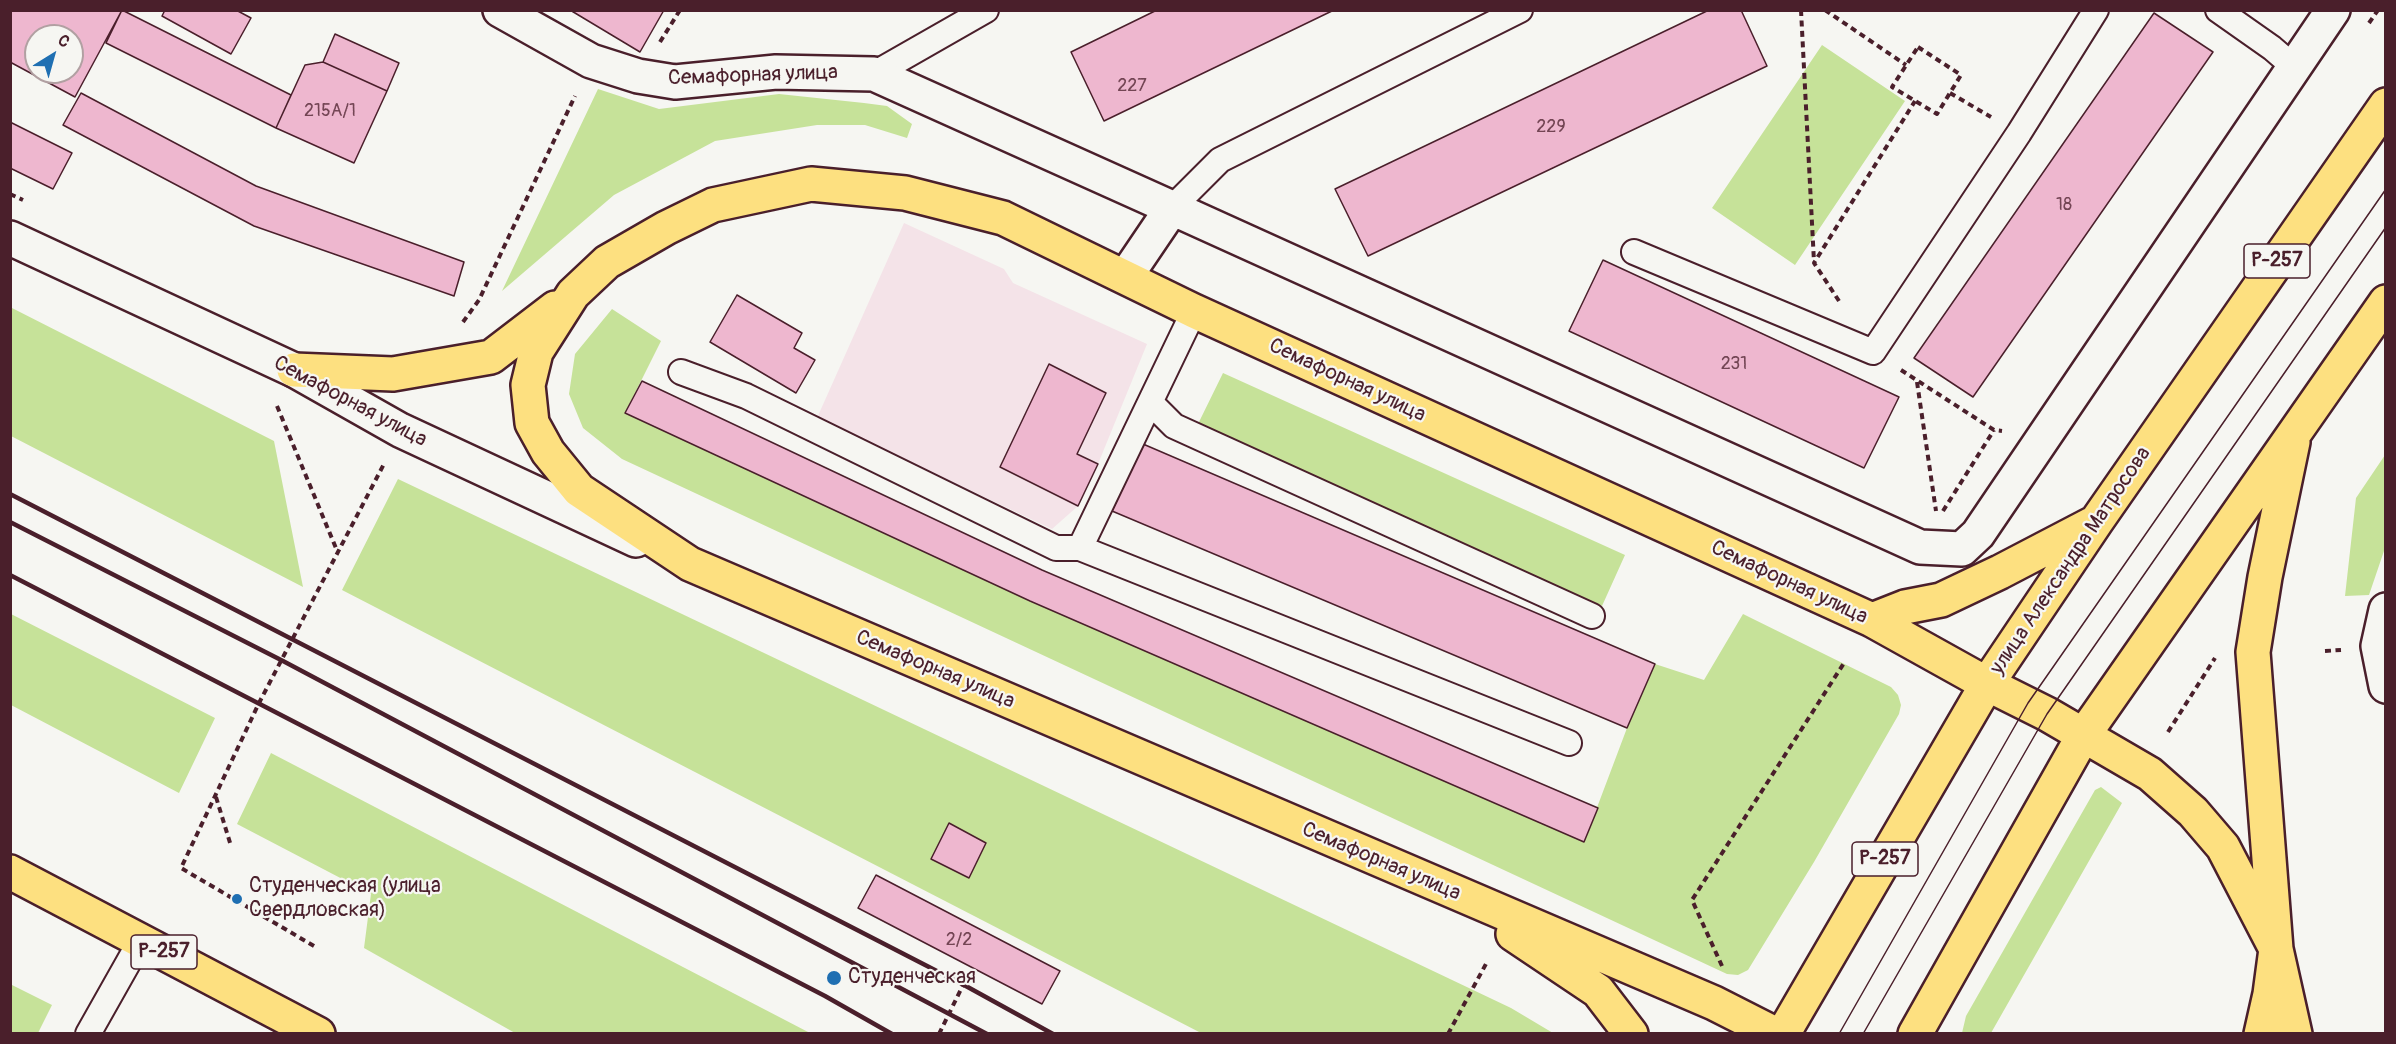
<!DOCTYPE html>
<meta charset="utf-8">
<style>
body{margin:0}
#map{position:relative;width:2396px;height:1044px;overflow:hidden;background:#f6f6f2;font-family:Pangolin,sans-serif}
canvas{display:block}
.frame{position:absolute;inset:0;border:12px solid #4a1f2b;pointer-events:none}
.north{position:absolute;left:24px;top:24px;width:60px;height:60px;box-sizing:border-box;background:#f6f6f2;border:2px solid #b1a0a2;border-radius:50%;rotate:37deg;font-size:16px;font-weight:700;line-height:24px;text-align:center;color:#4a1f2b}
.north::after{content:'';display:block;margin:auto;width:21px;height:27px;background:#1f6fb2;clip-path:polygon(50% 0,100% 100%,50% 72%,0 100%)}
</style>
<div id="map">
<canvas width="2396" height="1044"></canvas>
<div class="frame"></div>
<div class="north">С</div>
</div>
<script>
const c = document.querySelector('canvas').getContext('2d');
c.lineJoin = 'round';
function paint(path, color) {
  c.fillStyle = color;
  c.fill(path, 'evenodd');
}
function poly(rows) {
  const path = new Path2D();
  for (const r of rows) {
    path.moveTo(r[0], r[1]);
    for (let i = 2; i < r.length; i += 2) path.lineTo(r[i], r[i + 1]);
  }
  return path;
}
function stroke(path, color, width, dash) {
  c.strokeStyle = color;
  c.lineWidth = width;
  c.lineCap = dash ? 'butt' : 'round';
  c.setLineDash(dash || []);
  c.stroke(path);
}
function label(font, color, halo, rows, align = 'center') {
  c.font = font + ' Pangolin,sans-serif';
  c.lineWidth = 4.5;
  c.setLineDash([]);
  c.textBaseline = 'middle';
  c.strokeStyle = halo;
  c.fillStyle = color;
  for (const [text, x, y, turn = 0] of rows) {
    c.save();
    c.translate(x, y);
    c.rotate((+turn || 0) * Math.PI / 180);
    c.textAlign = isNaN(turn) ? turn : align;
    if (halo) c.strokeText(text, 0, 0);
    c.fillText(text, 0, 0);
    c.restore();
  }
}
const built = poly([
 [904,223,1004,269,1013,283,1147,344,1098,464,1078,506,1052,529,817,418]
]);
const green = poly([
 [1822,45,1905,101,1795,265,1712,208],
 [598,89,659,109,779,94,864,103,887,106,912,124,907,138,865,125,817,125,715,141,614,195,502,291],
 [10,307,274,441,303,587,11,436],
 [612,309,661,341,625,413,1030,601,1584,842,1627,728,1655,664,1704,680,1743,614,1891,687,1898,695,1901,705,1899,714,1814,862,1748,970,1738,975,1727,974,622,459,583,428,569,394,575,354],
 [1223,373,1625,555,1602,606,1198,424],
 [2385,455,2385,548,2369,595,2345,596,2356,498],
 [398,479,1511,1008,1553,1033,1201,1033,342,590],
 [11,614,215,718,179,793,11,705],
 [271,753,810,1033,515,1033,364,948,371,894,237,824],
 [2101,787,2122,803,1991,1033,1962,1033,1966,1016,2095,790],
 [10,984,52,1005,38,1033,11,1033]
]);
const building = poly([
 [10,10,122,10,75,97,10,62,10,10],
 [36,36,72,36,72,72,36,72,36,36],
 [122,10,291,95,276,128,106,43,122,10],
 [165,10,236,10,251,18,231,54,162,16,165,10],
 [570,10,664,10,640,52,570,10],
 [1157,10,1334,10,1104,121,1071,52,1157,10],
 [1709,10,1741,10,1767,66,1368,256,1335,189,1709,10],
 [2154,13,2213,52,1973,397,1914,358,2154,13],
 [335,34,399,63,387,91,323,62,335,34],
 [323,62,387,91,354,163,276,128,305,65,323,62],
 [81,93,256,186,464,262,454,296,254,226,63,125,81,93],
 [10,122,72,153,53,189,10,168,10,122],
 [1603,260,1899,397,1864,468,1569,331,1603,260],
 [737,295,802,333,794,348,815,360,796,393,710,342,737,295],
 [1049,364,1106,393,1077,454,1098,464,1078,506,1000,467,1049,364],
 [642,381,1042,570,1598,808,1584,842,1030,601,625,413,642,381],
 [1143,444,1655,664,1627,728,1112,511,1143,444],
 [949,823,986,843,969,878,931,859,949,823],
 [876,875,1060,971,1042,1004,858,908,876,875]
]);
const path = poly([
 [1801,10,1814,262],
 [1825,10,1906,65],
 [2369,23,2378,10],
 [660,42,680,10],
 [1918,47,1961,75,1937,114,1892,87,1918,47],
 [1950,93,1991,117],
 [10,194,23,200],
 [1839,301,1814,263,1915,101],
 [463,322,479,300,575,96],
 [1901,370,1994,430,2002,431],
 [1917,382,1936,511],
 [277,406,338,553],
 [1943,511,1994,430],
 [2325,651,2341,650],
 [2168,732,2215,658],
 [216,797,231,846],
 [314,946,181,868,259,703,385,462],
 [1722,966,1692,900,1844,663],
 [939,1034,970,971],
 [1448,1034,1487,962]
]);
const lane = poly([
 [2218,10,2272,48,2294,67],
 [874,74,986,10],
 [1172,208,1220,160,1520,10],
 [1634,252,1873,352,2019,133,2096,10],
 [1194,311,1080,548,1569,743],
 [681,372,746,396,1056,548,1080,548],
 [1151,403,1174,426,1592,616],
 [88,1034,141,940]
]);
const street = poly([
 [500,10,591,61,638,76,675,82,776,72,874,74,1172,208],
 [1126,276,1172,208,1920,547,1962,549,1978,534,2333,10],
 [2386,610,2378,646,2386,686]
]);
const secondary = poly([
 [10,238,294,370,400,430,636,540]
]);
const highway = poly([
 [294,370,393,374,491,357,555,308],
 [1872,620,1905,607,1941,600,2000,572,2092,524],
 [10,872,318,1034],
 [1513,934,1598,991,1631,1034],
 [1775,1034,1714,1003,690,564,579,490,548,452,532,423,528,385,536,352,573,294,607,262,666,228,713,205,811,184,905,193,1003,218,1194,311,1872,620,1987,684,2047,714,2150,774,2193,812,2223,847,2276,949,2295,1034],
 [1783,1034,1987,684,2096,522,2386,105],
 [1915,1034,2083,736,2386,302],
 [2261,1034,2270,994,2276,949,2253,652,2265,577,2293,442]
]);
const tram = poly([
 [1839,1034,2028,703,2386,189],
 [1863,1034,2047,714,2386,227]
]);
const rail = poly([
 [10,494,964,985,1053,1034],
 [10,522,283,661,987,1034],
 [10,575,825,996,892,1034]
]);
const markers = [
 [237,899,6,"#1f6fb2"],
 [834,978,8,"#1f6fb2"]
];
const numberNames = [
 ["227",1132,86],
 ["215А/1",330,111],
 ["229",1551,127],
 ["18",2064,205],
 ["231",1734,364],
 ["2/2",959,940]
];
const shields = [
 [2277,261,66],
 [1885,859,66],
 [164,952,66]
];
const shieldNames = [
 ["Р-257",2277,261],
 ["Р-257",1885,859],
 ["Р-257",164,952]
];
const streetNames = [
 ["Семафорная улица",753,76,-2],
 ["Семафорная улица",1347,381,25],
 ["Семафорная улица",350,402,28],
 ["улица Александра Матросова",2071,561,-56],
 ["Семафорная улица",1789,583,25],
 ["Семафорная улица",935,670,23],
 ["Семафорная улица",1381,862,23]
];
const poiNames = [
 ["Студенческая (улица",249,887],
 ["Свердловская)",249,911],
 ["Студенческая",848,978]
];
paint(built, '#f4e3e8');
paint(green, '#c6e299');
paint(building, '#eeb7cf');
stroke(building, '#4a1f2b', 1.5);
stroke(lane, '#4a1f2b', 28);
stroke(street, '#4a1f2b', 38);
stroke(secondary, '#4a1f2b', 38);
stroke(highway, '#4a1f2b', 38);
stroke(path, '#4a1f2b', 4, [6, 4.5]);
stroke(lane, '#f6f6f2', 24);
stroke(street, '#f6f6f2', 33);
stroke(secondary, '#f6f6f2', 33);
stroke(highway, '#fde080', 33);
stroke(tram, '#4a1f2b', 1.5);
stroke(rail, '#4a1f2b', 4.5);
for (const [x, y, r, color] of markers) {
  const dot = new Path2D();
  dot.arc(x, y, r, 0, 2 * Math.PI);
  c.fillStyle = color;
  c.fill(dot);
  stroke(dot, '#f6f6f2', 2);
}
label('18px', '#734554', null, numberNames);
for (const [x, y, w] of shields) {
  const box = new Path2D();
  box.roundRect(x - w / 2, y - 17, w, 34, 4.5);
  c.fillStyle = '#f6f6f2';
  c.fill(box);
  stroke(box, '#4a1f2b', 1.5);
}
label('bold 20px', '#4a1f2b', null, shieldNames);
label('21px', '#4a1f2b', '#f6f6f2', streetNames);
label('21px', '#4a1f2b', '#f6f6f2', poiNames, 'left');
</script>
